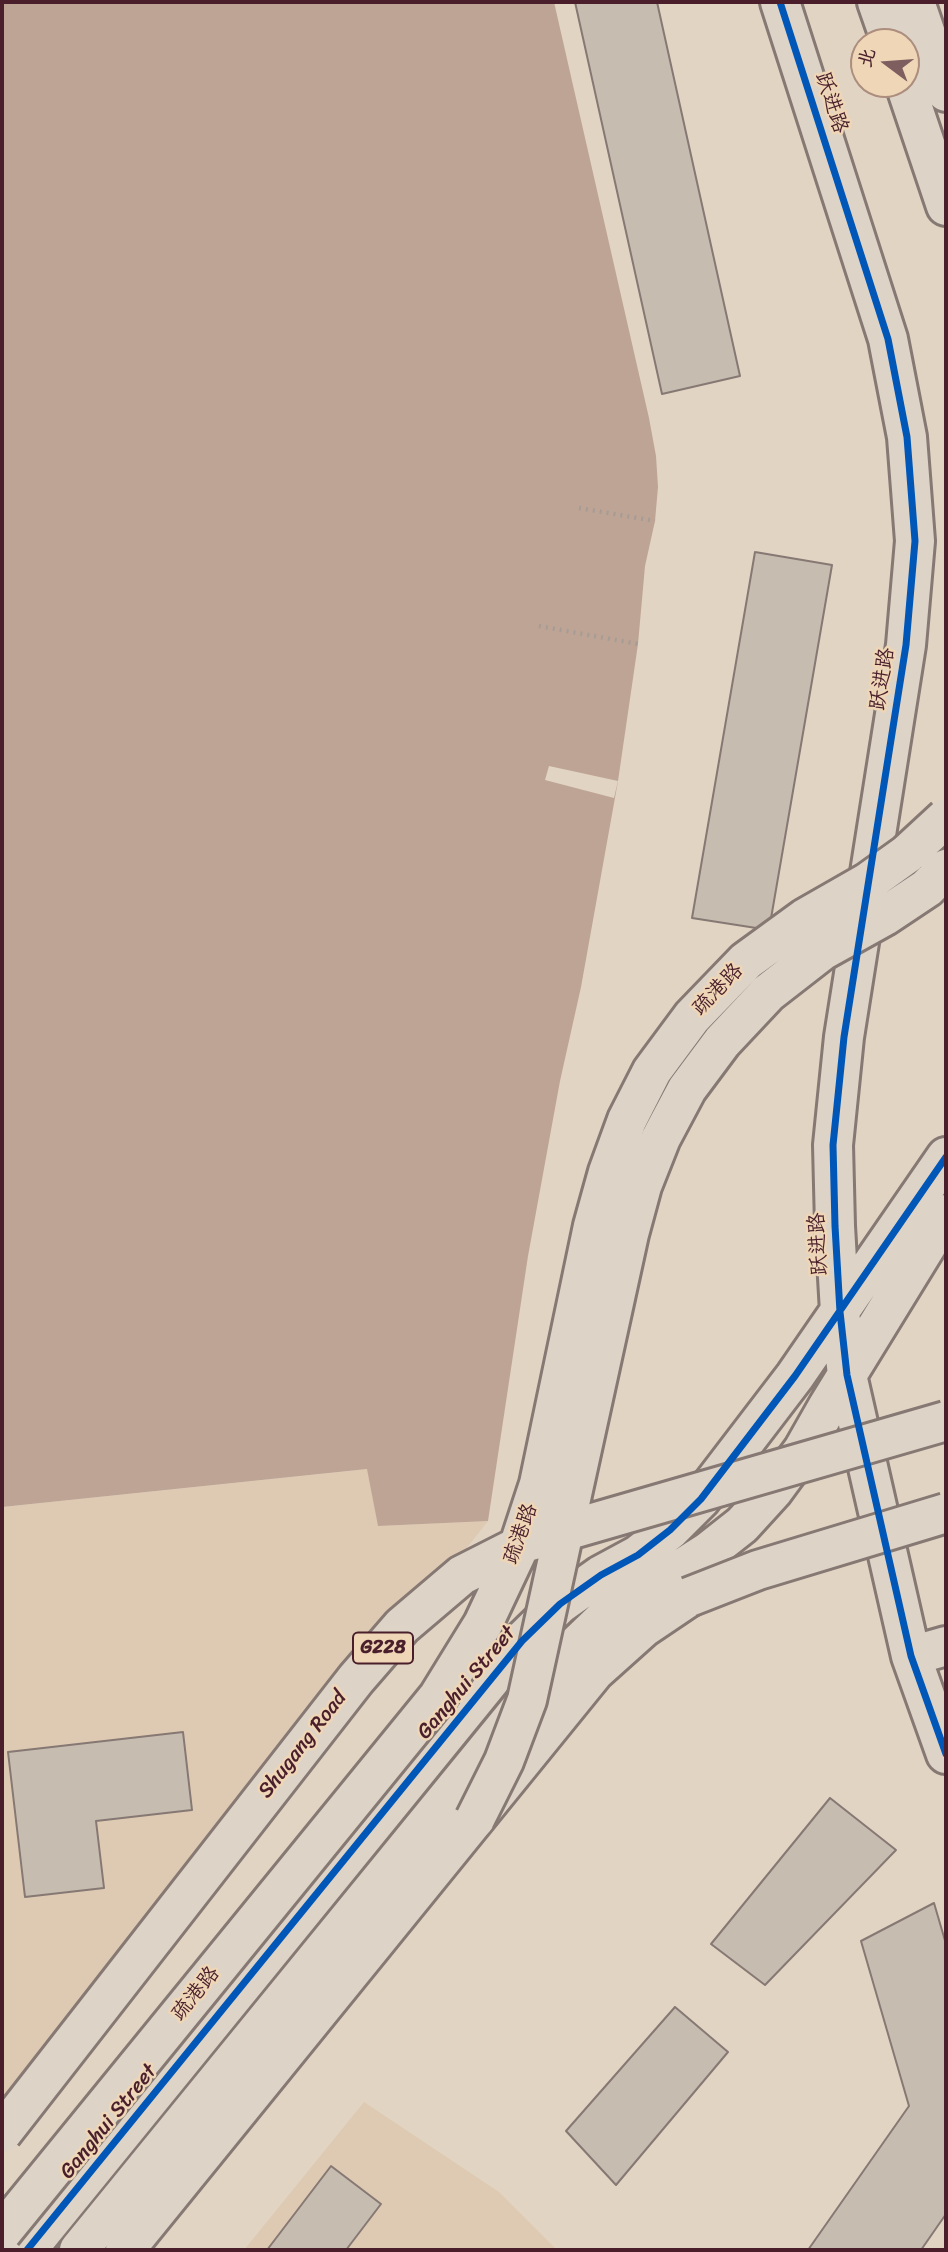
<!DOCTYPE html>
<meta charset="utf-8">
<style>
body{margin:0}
#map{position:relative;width:948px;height:2252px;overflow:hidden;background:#e1d4c3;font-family:Sriracha,"LXGW WenKai TC",sans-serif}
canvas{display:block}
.frame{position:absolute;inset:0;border:4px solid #4a1f2b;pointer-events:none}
.north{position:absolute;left:850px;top:28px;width:70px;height:70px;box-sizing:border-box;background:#eed6b6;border:2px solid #ac8d7e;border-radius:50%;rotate:286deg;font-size:19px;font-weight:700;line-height:28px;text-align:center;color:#4a1f2b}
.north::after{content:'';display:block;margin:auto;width:24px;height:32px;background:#7f5e60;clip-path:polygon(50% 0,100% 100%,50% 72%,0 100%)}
</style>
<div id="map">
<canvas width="948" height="2252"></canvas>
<div class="frame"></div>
<div class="north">北</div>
</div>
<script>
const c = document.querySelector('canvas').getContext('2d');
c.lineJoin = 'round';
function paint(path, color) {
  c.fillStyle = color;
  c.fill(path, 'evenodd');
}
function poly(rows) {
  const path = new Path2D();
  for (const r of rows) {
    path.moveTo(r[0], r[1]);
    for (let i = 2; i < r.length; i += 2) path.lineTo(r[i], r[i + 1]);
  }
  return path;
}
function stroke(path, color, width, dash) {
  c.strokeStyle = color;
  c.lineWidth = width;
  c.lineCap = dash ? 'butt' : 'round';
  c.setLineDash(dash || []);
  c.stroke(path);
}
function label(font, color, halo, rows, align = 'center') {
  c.font = font + ' Sriracha,"LXGW WenKai TC",sans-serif';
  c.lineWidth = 5;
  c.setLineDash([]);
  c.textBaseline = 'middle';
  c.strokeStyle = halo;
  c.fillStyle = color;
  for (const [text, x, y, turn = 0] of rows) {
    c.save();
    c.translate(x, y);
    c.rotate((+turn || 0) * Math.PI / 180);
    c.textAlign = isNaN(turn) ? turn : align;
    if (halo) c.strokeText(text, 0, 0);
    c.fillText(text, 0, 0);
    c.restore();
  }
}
const built = poly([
 [368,1469,378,1526,488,1521,2,2135,2,1507],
 [364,2102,499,2192,557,2250,244,2250]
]);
const water = poly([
 [2,2,554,2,649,418,656,456,658,487,655,521,645,566,638,644,618,781,581,987,560,1081,528,1256,488,1521,378,1526,367,1469,2,1507]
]);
const pier = poly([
 [549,766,618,781,614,798,545,780]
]);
const building = poly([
 [575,2,657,2,740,376,662,394,575,2],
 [755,552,832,565,769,930,692,918,755,552],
 [183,1732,192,1810,96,1821,104,1888,25,1897,8,1752,183,1732],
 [830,1798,896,1850,765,1985,711,1944,830,1798],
 [934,1903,946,1944,946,2214,921,2250,808,2250,909,2106,861,1941,934,1903],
 [675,2007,728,2052,616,2185,566,2131,675,2007],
 [331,2166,381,2204,346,2250,267,2250,331,2166]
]);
const path = poly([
 [579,508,655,521],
 [539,626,638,644]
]);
const minor = poly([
 [780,2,888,339,907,437,915,541,906,645,844,1037,833,1145,835,1226,840,1312,847,1375,911,1656,946,1754],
 [911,1656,946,1646],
 [27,2250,522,1641,560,1604,601,1575,638,1555,670,1530,701,1499,795,1376,946,1157],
 [79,2250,555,1666,606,1617,709,1551,742,1525,773,1491,803,1450,828,1406,946,1214]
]);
const highway = poly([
 [877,2,891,42],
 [915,2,946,92],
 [905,84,946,206],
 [125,2250,595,1671,643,1628,689,1597]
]);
const highwayBridge = poly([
 [689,1597,758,1570,946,1513],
 [475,1819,504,1761,527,1700,629,1234,642,1186,661,1138,687,1089,722,1042,768,993,822,951,885,916,927,888,946,869],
 [2,2133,356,1679,402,1626,462,1575,527,1542,946,1421],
 [2,2232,438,1697,483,1624,516,1554,539,1484,593,1226,608,1172,627,1120,652,1071,692,1017,746,961,805,918,868,882,907,854,946,818]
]);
const cycleway = poly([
 [780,2,888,339,907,437,915,541,906,645,844,1037,833,1145,835,1226,840,1312,847,1375,911,1656,946,1754],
 [27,2250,522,1641,560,1604,601,1575,638,1555,670,1530,701,1499,795,1376,946,1157]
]);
const shields = [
 [383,1648,60]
];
const shieldNames = [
 ["G228",383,1648]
];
const streetNames = [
 ["跃进路",831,103,72],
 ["跃进路",883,679,-81],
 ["疏港路",718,990,-46],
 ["跃进路",819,1244,-93],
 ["疏港路",521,1534,-70],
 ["Ganghui Street",467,1683,-50],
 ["Shugang Road",303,1745,-52],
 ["疏港路",196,1994,-51],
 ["Ganghui Street",109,2122,-51]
];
paint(built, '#decab3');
paint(water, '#bea495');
paint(pier, '#e1d4c3');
paint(building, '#c7bcb0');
stroke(building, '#867873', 2);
stroke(minor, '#867873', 44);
stroke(highway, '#867873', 44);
stroke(path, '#a79c95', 4.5, [2, 5]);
stroke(minor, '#ddd3c7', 38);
stroke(highway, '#ddd3c7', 38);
stroke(highwayBridge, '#867873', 44, []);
stroke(highwayBridge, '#ddd3c7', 38);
stroke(cycleway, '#0057b8', 7);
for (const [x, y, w] of shields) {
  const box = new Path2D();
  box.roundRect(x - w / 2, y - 15.5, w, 31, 5);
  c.fillStyle = '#eed6b6';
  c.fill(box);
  stroke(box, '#4a1f2b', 2);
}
label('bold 19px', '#4a1f2b', null, shieldNames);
label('21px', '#4a1f2b', '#eed6b6', streetNames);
</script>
